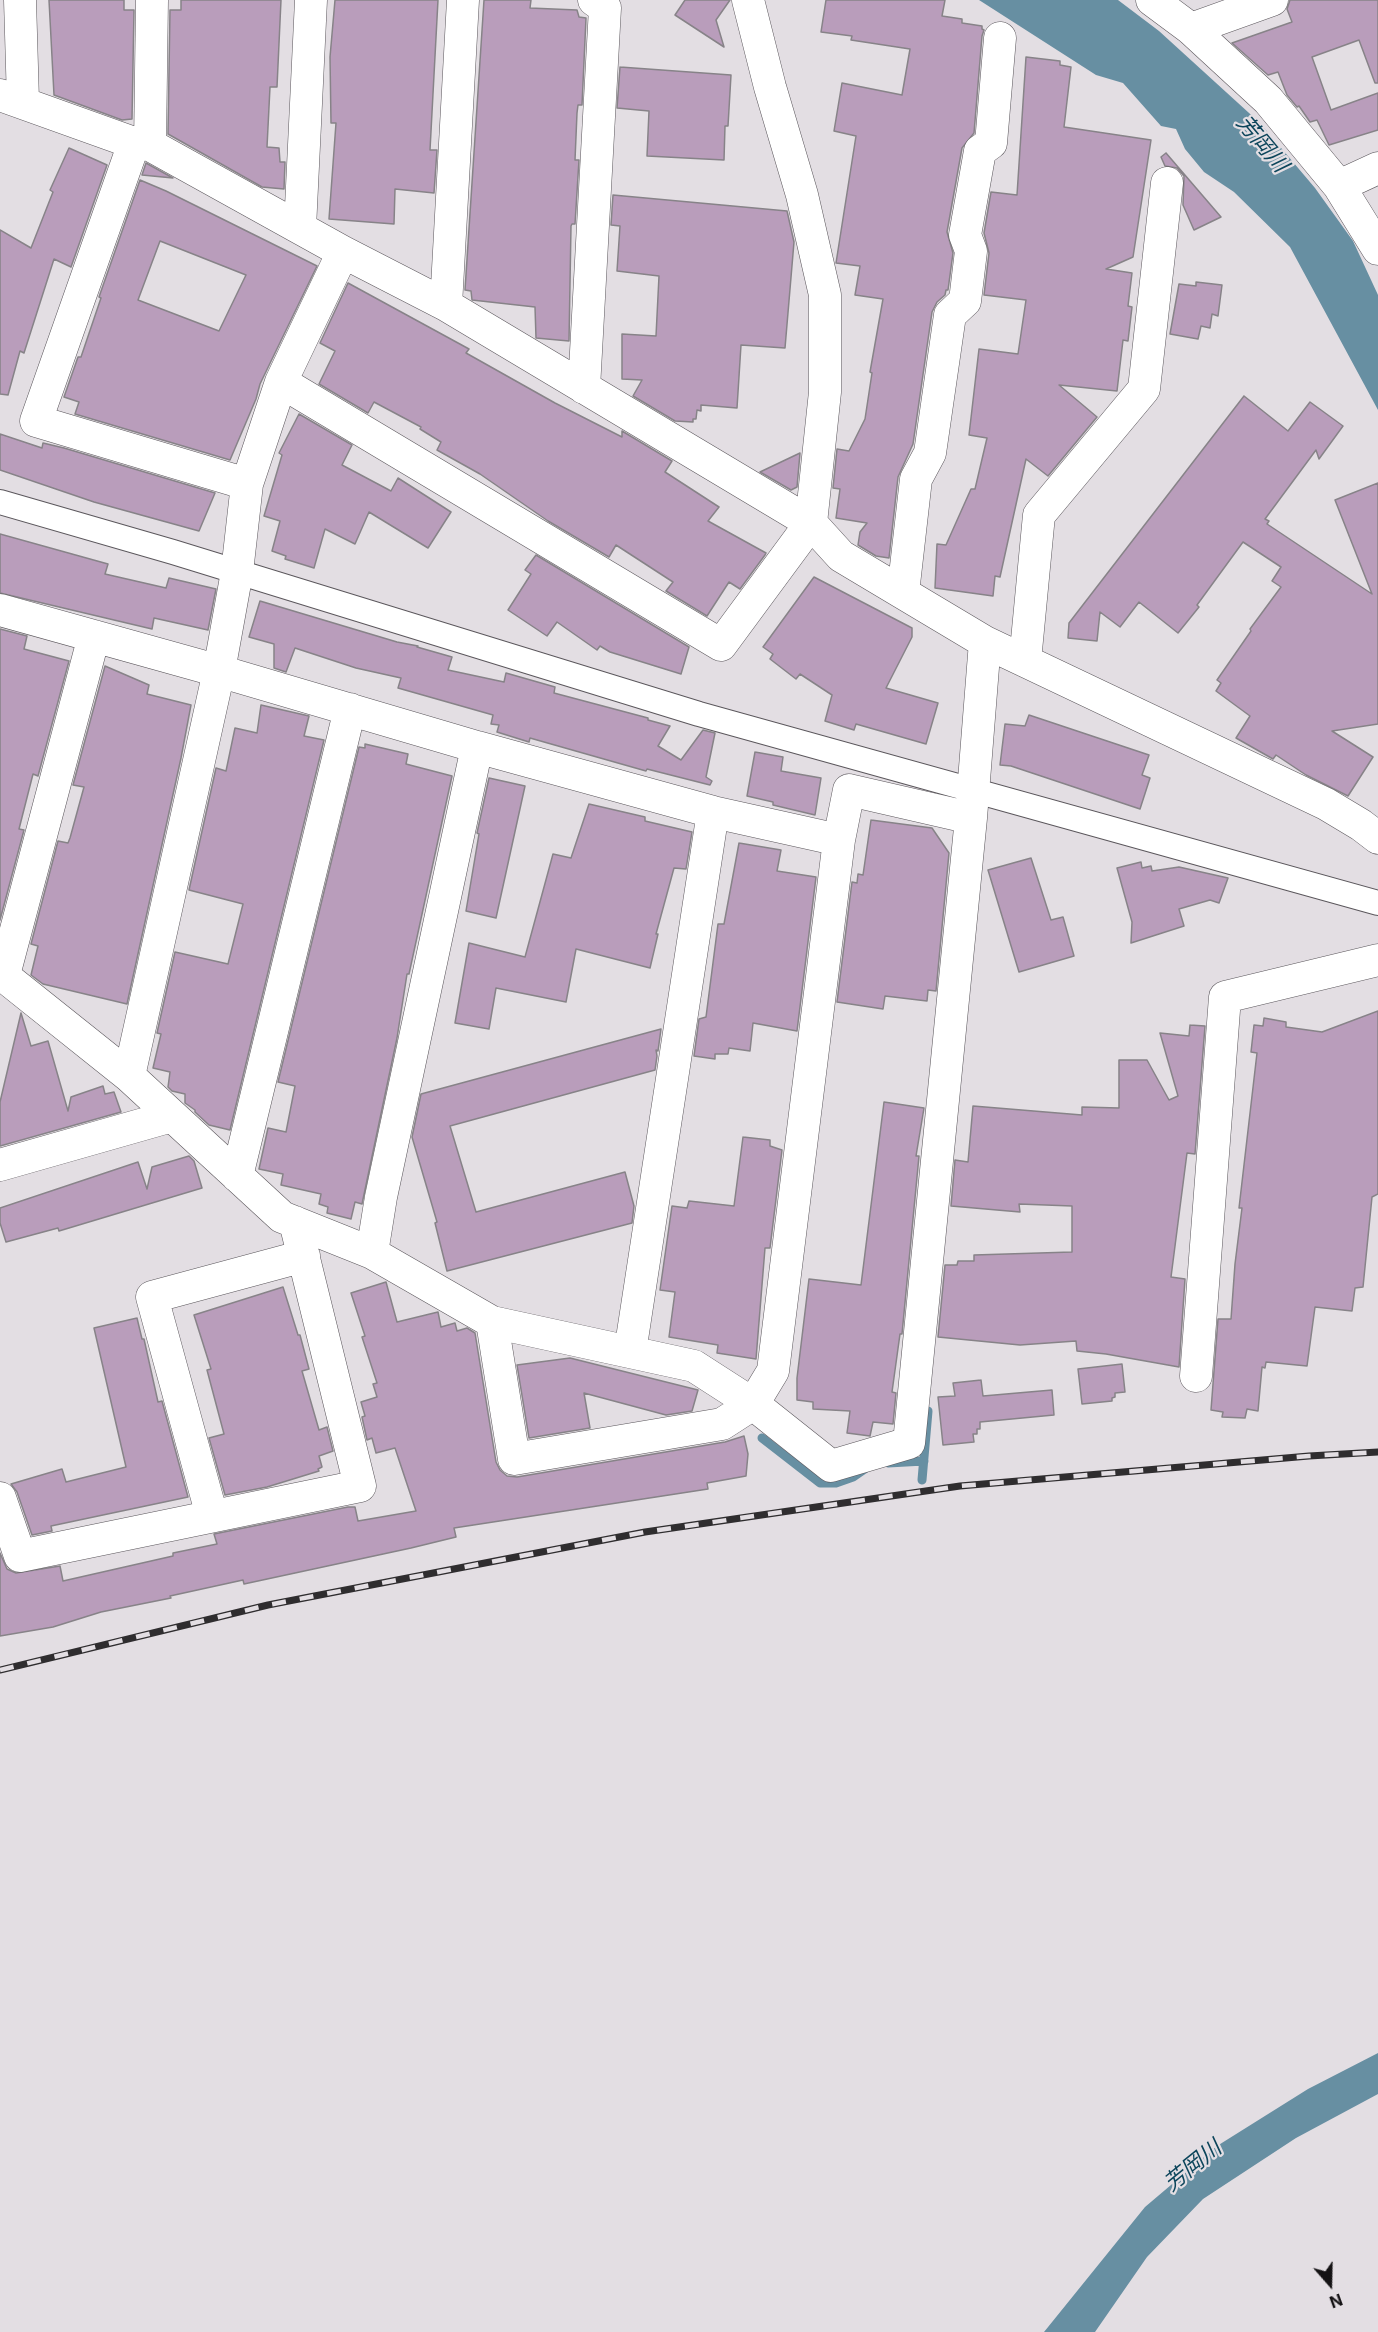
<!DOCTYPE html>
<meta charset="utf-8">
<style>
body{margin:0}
#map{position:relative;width:1378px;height:2332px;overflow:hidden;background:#e3dee3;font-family:Inter,sans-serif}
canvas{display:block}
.north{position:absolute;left:1300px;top:2254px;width:60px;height:60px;-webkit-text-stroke:4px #e3dee3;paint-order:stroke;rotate:160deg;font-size:16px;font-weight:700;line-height:24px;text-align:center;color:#141214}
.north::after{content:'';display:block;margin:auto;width:21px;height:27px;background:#141214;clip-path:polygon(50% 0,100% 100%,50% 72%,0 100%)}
</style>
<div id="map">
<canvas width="1378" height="2332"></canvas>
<div class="north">N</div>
</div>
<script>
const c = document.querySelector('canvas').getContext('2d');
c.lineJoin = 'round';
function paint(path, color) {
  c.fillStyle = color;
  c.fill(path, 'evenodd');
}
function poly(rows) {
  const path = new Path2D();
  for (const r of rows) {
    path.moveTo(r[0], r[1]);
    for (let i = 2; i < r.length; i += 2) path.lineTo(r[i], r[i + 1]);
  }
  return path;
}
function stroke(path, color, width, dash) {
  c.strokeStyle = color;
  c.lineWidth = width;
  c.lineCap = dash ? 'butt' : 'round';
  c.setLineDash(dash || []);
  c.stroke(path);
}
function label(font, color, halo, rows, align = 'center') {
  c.font = font + ' Inter,"Noto Sans JP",sans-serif';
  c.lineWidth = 4.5;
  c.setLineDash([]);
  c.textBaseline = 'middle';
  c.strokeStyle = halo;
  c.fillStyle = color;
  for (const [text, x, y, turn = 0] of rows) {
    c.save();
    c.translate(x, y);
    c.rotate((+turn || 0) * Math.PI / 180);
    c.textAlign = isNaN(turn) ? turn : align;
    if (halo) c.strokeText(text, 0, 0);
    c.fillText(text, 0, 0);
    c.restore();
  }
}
const water = poly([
 [979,0,1118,0,1159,31,1260,123,1315,188,1353,241,1378,295,1378,410,1290,247,1234,192,1204,172,1185,149,1176,129,1161,126,1123,83,1096,75],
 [1378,2053,1378,2094,1296,2138,1203,2199,1147,2257,1095,2332,1044,2332,1145,2207,1217,2146,1308,2089]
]);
const stream = poly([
 [762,1438,820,1483,836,1483,853,1477,866,1468],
 [888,1463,924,1461],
 [922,1480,928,1411]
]);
const building = poly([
 [49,0,124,0,124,10,134,10,132,119,122,120,54,95,49,0],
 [181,0,281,0,277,87,270,87,267,147,279,148,280,162,285,162,284,189,262,187,168,134,170,10,181,10,181,0],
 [335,0,438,0,430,150,437,150,434,193,395,189,394,224,329,219,336,123,331,123,330,57,335,0],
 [484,0,531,0,530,8,577,10,579,17,586,18,582,105,578,105,577,113,575,160,579,160,575,224,572,224,571,226,569,341,536,338,535,307,472,300,471,291,465,290,484,0],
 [685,0,730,0,716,20,724,47,675,15,685,0],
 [826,0,945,0,942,16,962,19,962,23,982,26,982,29,984,30,982,36,974,133,962,148,947,232,953,253,948,290,946,290,945,295,937,302,932,312,913,444,898,477,889,558,876,556,858,545,860,532,867,523,836,518,840,489,833,488,837,449,849,451,865,419,872,373,870,372,883,299,855,295,860,266,836,263,856,136,834,131,842,83,902,95,910,49,851,40,852,36,821,32,826,0],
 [1290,0,1378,0,1378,83,1375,83,1359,40,1312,57,1331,110,1378,93,1378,130,1329,145,1317,120,1310,122,1299,106,1297,107,1287,95,1278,72,1268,75,1232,43,1292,22,1287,9,1290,0],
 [1026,57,1060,61,1060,65,1071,67,1064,127,1151,140,1133,257,1106,269,1132,273,1128,306,1132,307,1128,341,1123,340,1117,391,1059,385,1097,417,1048,476,1026,459,1000,577,995,576,993,596,935,588,937,544,946,545,971,489,975,489,987,438,969,435,979,349,1018,354,1026,300,984,295,989,253,984,233,991,192,1017,195,1026,57],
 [620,67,731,75,728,126,725,126,724,160,647,156,649,111,617,108,620,67],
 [69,148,107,165,71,267,54,259,24,353,20,351,8,395,0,394,0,230,31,248,53,192,50,190,69,148],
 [1166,153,1221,217,1194,230,1183,205,1184,176,1177,168,1165,166,1161,157,1166,153],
 [146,163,173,178,142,175,146,163],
 [140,180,166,191,317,266,260,384,256,399,230,460,75,414,79,402,64,397,78,357,81,357,101,298,99,297,140,180],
 [160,241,246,275,219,331,138,300,160,241],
 [613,195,787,211,794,242,785,348,741,345,737,408,701,405,701,411,697,410,696,419,693,419,693,422,675,421,633,396,642,380,622,379,622,334,656,336,659,276,617,271,620,226,611,225,613,195],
 [1196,282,1222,285,1218,316,1212,314,1210,328,1201,326,1198,339,1170,334,1179,284,1196,286,1196,282],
 [348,283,469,349,466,353,555,403,622,437,622,431,672,461,665,472,719,507,708,521,766,553,765,555,740,589,729,582,707,616,666,591,673,582,616,545,609,557,548,521,480,474,437,450,441,442,420,429,421,427,374,402,368,413,319,384,335,351,320,343,348,283],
 [1244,396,1288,431,1310,402,1343,426,1319,459,1316,450,1265,519,1269,521,1267,524,1372,594,1335,500,1378,483,1378,724,1332,731,1373,757,1348,796,1306,775,1276,755,1273,759,1236,738,1250,716,1216,691,1221,683,1217,680,1251,631,1250,629,1281,587,1272,581,1281,567,1243,542,1197,605,1199,607,1178,633,1139,602,1120,627,1100,612,1097,641,1068,638,1069,623,1244,396],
 [299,414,352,445,342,465,391,491,398,478,451,512,428,548,369,512,355,544,325,529,314,568,285,559,286,556,272,551,280,521,264,516,282,455,279,453,299,414],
 [0,434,42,448,43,443,64,448,215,493,199,531,94,502,0,470,0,434],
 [800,453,797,487,791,490,760,472,800,453],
 [0,534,108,564,105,574,166,588,169,578,216,589,208,630,154,618,152,629,0,593,0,534],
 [536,555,689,647,681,674,610,652,600,646,597,650,557,622,547,636,508,610,531,574,525,570,536,555],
 [814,577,912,628,912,637,886,688,938,703,926,744,856,724,854,730,825,721,832,695,800,674,796,679,770,659,773,654,763,647,814,577],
 [260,601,397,642,418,646,417,647,452,657,448,670,504,682,506,673,555,687,554,693,648,718,648,720,670,726,658,746,681,760,703,730,715,733,706,777,712,781,710,785,647,769,646,771,530,738,529,742,497,732,499,725,491,724,493,715,398,688,401,678,356,668,295,648,286,672,274,668,274,644,249,637,260,601],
 [0,629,27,636,24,649,69,661,38,776,33,774,19,829,24,830,0,920,0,629],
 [105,666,149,685,147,694,191,705,181,758,127,1004,43,984,31,975,38,946,31,944,58,841,68,843,70,838,84,787,73,785,105,666],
 [261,705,309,716,304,736,324,740,230,1130,209,1125,195,1112,195,1110,185,1103,185,1094,172,1091,168,1087,170,1072,153,1068,161,1034,157,1033,175,952,228,964,243,904,189,890,216,768,226,771,235,728,257,733,261,705],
 [1029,715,1149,755,1142,775,1150,778,1140,809,1011,766,1000,765,1005,724,1025,726,1029,715],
 [365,744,408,754,406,764,452,776,409,974,407,974,397,1038,362,1204,355,1202,351,1219,327,1213,328,1207,319,1204,321,1194,281,1185,283,1174,259,1169,268,1128,286,1132,295,1086,278,1082,359,747,365,748,365,744],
 [755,752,783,757,781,771,821,778,815,815,773,805,773,802,747,796,755,752],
 [489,778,525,786,496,918,466,911,479,834,477,833,489,778],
 [589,804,645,817,645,821,692,832,686,869,674,868,656,934,658,934,650,968,576,949,566,1002,496,988,489,1029,455,1023,469,943,525,957,553,854,571,858,589,804],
 [871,820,932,828,949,853,936,991,928,990,927,1001,885,996,883,1009,837,1002,852,882,857,883,858,874,863,875,871,820],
 [739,843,781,850,777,871,816,877,797,1031,753,1023,750,1051,729,1048,728,1054,715,1054,715,1059,694,1056,699,1019,706,1017,718,924,724,924,739,843],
 [1031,858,1051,920,1063,917,1074,956,1019,972,988,870,1031,858],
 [1141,862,1142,868,1151,866,1152,871,1179,867,1228,878,1219,903,1210,900,1179,909,1184,926,1131,943,1132,922,1117,868,1141,862],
 [1378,1011,1378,1194,1372,1197,1363,1287,1355,1288,1352,1311,1315,1307,1307,1366,1266,1362,1265,1368,1262,1367,1258,1411,1247,1409,1245,1418,1222,1417,1223,1412,1211,1410,1218,1319,1231,1319,1235,1264,1242,1208,1239,1208,1257,1053,1251,1052,1254,1025,1263,1026,1264,1018,1286,1022,1286,1027,1322,1032,1378,1011],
 [21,1013,31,1046,48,1041,68,1111,71,1097,103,1086,105,1094,114,1092,121,1112,0,1146,0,1102,21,1013],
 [1190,1025,1205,1026,1195,1154,1187,1153,1171,1277,1185,1279,1179,1367,1106,1354,1077,1351,1076,1341,1020,1345,938,1337,945,1265,957,1265,958,1261,974,1261,974,1255,1072,1252,1072,1206,1019,1204,1020,1212,951,1206,955,1160,968,1162,973,1106,1082,1115,1082,1107,1119,1108,1119,1060,1147,1060,1169,1100,1178,1096,1160,1033,1189,1036,1190,1025],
 [661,1029,658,1051,656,1050,657,1056,655,1070,450,1126,476,1212,625,1172,634,1206,632,1223,447,1271,435,1223,437,1222,412,1137,421,1094,661,1029],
 [884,1102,924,1108,916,1156,919,1156,902,1334,900,1334,892,1392,896,1393,893,1424,873,1422,870,1436,847,1433,850,1411,813,1409,813,1402,797,1400,797,1378,809,1279,861,1285,884,1102],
 [743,1137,770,1140,770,1146,782,1150,770,1248,765,1248,756,1359,717,1353,718,1345,669,1337,675,1292,660,1290,672,1206,687,1208,689,1201,734,1206,743,1137],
 [189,1156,194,1161,202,1188,59,1231,58,1228,6,1242,0,1223,0,1208,138,1162,147,1189,152,1167,189,1156],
 [386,1282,397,1322,438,1312,441,1327,455,1323,457,1331,467,1328,475,1333,496,1462,500,1470,507,1476,517,1477,725,1442,744,1436,748,1454,746,1476,707,1483,708,1489,454,1528,456,1537,411,1548,244,1584,243,1580,170,1596,171,1598,101,1612,53,1627,0,1636,0,1553,7,1569,16,1573,60,1566,63,1581,173,1556,173,1553,217,1544,214,1534,348,1507,355,1507,358,1521,416,1511,395,1448,376,1453,372,1438,367,1440,362,1417,365,1416,361,1402,377,1397,373,1384,377,1383,362,1337,365,1336,351,1293,386,1282],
 [283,1287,298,1335,300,1335,309,1369,302,1371,319,1430,327,1427,333,1451,319,1456,322,1467,318,1469,319,1471,267,1487,225,1495,209,1438,224,1434,207,1370,211,1369,194,1315,283,1287],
 [137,1318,142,1339,144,1339,158,1402,162,1401,188,1497,51,1526,52,1531,32,1535,17,1492,11,1484,62,1469,66,1482,126,1467,94,1328,137,1318],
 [570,1358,698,1390,692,1411,666,1415,584,1393,590,1428,529,1438,517,1365,570,1358],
 [1122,1364,1125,1392,1115,1393,1115,1397,1112,1398,1112,1401,1082,1404,1078,1369,1122,1364],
 [981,1380,983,1396,1052,1390,1054,1415,980,1422,980,1429,977,1429,977,1434,973,1434,974,1442,943,1445,938,1397,955,1396,953,1383,981,1380]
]);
const pedestrian = poly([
 [0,502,173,552,699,714,1378,903]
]);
const minor = poly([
 [20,0,23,101],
 [1152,0,1191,29,1268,100,1339,186,1378,249],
 [1191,29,1272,0],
 [0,95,134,143,150,145,343,252,446,305,811,523,841,556,985,642,1326,804,1361,825,1378,838],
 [134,143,36,421,247,484],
 [150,145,152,0],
 [1339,186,1378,168],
 [300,228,311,0],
 [446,305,463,0],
 [281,382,721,645,811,523,825,392,825,295,802,195,770,87,748,0],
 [584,388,605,8,594,0],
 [903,593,916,479,930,453,950,315,965,301,971,251,965,235,980,151,991,143,1000,38],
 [0,610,219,671,477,747,381,1197,372,1253,282,1217,129,1076,0,973],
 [1025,661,1039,515,1144,389,1167,183],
 [477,747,713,812,839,840,849,790,971,818],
 [4,975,94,636],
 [129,1076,219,671,237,572,247,484,281,382,343,252],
 [0,1165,172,1116],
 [237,1176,350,709],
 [372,1253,492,1322,694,1366,753,1404,831,1466,909,1443,971,818,985,642],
 [492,1322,514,1459,722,1424,753,1404,773,1371,839,840],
 [630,1352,713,812],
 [1196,1376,1225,997,1378,960],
 [0,1498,20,1556,360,1486,295,1222],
 [212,1516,152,1297,304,1256]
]);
const rail = poly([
 [0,1670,268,1605,645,1532,960,1486,1309,1456,1378,1452]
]);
const waterNames = [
 ["芳岡川",1262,144,50],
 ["芳岡川",1193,2166,-39]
];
paint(water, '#678fa2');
stroke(stream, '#678fa2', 9);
paint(building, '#b99dbb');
stroke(building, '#878388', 1.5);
stroke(pedestrian, '#5b575c', 26);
stroke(minor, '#5b575c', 33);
stroke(pedestrian, '#fff', 24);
stroke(minor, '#fff', 32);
stroke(rail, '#2f2d2f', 7);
stroke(rail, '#e3dee3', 4.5, [14]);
label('italic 22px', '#0c455b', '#e3dee3', waterNames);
</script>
